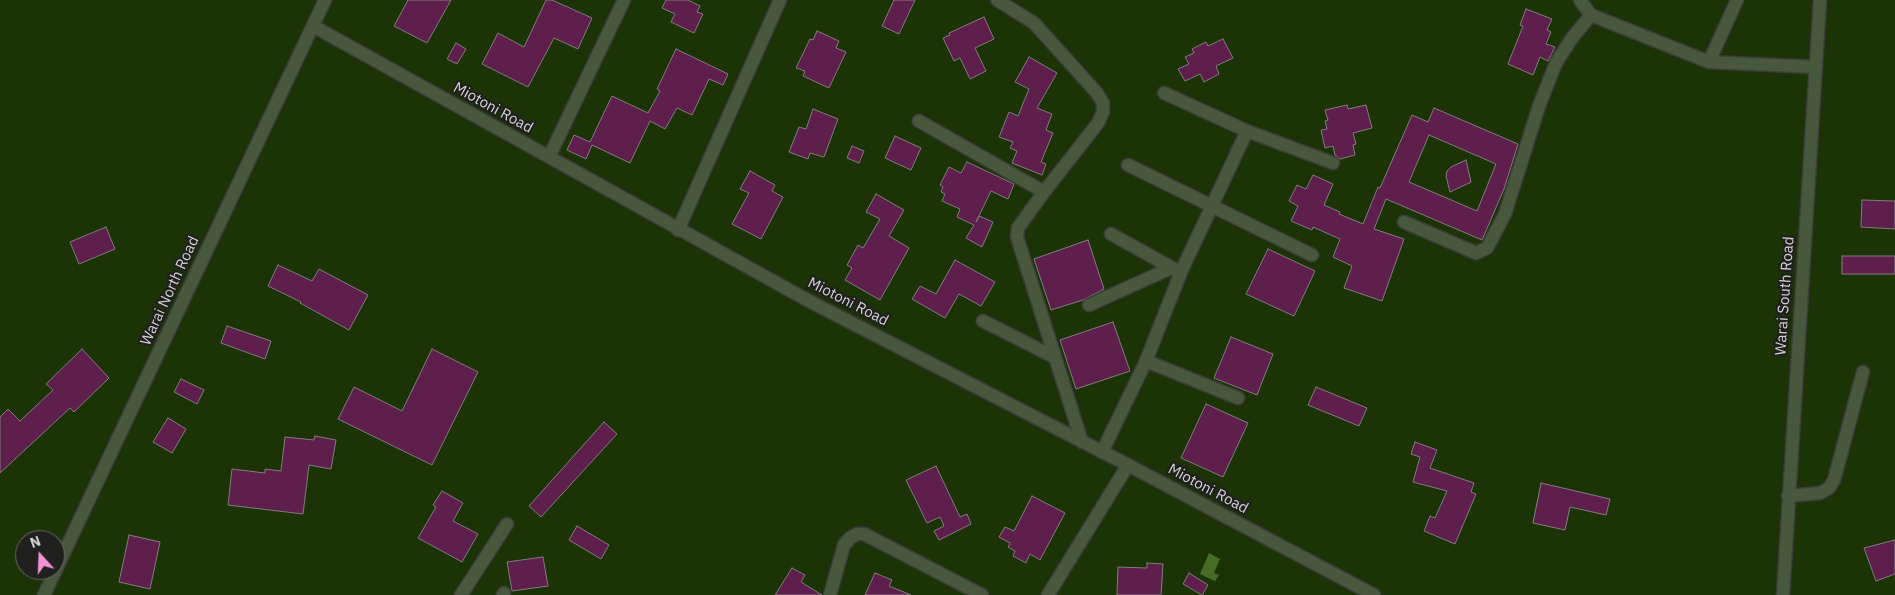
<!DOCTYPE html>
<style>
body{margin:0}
#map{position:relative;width:1895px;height:595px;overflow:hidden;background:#20211f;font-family:"IBM Plex Sans",sans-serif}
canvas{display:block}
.north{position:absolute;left:15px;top:530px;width:50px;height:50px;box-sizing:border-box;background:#20211f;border:1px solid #676867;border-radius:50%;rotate:340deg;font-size:14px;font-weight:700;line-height:20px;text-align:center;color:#d2d3d2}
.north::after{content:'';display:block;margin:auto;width:18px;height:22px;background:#f491d4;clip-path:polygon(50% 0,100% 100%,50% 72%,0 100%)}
</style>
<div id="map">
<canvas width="1895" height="595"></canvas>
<div class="north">N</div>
</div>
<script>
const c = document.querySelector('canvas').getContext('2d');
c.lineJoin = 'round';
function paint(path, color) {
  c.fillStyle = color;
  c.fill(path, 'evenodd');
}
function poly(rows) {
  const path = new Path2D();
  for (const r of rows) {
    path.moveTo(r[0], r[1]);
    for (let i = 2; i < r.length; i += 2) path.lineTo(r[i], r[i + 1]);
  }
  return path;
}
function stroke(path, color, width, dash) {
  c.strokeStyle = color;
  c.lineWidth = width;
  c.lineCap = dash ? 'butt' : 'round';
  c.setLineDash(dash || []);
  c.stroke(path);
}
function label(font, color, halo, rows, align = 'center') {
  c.font = font + ' "IBM Plex Sans",sans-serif';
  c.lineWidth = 4.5;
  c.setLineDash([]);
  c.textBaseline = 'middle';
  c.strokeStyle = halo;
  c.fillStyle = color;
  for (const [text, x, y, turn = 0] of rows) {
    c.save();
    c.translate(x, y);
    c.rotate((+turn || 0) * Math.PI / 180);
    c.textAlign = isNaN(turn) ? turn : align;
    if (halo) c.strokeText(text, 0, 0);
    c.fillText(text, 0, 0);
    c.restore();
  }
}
const green = poly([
 [0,0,1895,0,1895,595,0,595],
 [25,540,55,540,55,570,25,570]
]);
const water = poly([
 [1209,553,1220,559,1214,573,1219,575,1215,581,1200,574]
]);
const building = poly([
 [408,0,451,0,427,43,394,26,408,0],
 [546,0,552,0,592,18,578,49,554,38,528,87,482,64,498,33,524,47,546,0],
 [666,0,688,0,700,6,697,12,703,14,694,33,671,22,675,14,662,8,666,0],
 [894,0,915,0,899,34,882,26,894,0],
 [1526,9,1552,19,1547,30,1551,32,1546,44,1555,47,1548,61,1540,57,1533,75,1508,64,1523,26,1520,25,1526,9],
 [984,17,994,39,975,48,986,71,970,79,960,58,954,61,943,38,950,35,949,33,984,17],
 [817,31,839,41,836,48,846,52,829,88,803,76,805,71,796,68,810,39,813,40,817,31],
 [1223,39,1233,58,1216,66,1219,74,1204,82,1200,74,1185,81,1178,69,1189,64,1185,57,1194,53,1192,49,1206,42,1208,46,1223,39],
 [456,43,466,49,457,64,447,59,456,43],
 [676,49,728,74,723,85,709,79,692,115,677,108,665,129,650,121,630,163,592,145,586,159,567,150,574,135,590,142,612,96,648,113,660,91,657,89,676,49],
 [1029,57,1057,73,1037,108,1052,114,1046,130,1053,133,1041,162,1046,164,1042,175,1012,163,1017,151,1010,148,1013,142,999,137,1009,112,1018,116,1029,89,1015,82,1029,57],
 [1347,105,1348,109,1366,105,1372,128,1353,133,1356,144,1353,145,1355,155,1340,159,1335,155,1333,146,1325,148,1321,130,1327,129,1325,121,1328,120,1325,110,1347,105],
 [1434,108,1518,144,1504,189,1482,240,1386,199,1374,229,1404,239,1382,301,1344,288,1352,266,1333,257,1340,239,1313,227,1312,230,1291,221,1298,206,1289,201,1297,185,1306,189,1313,175,1333,184,1324,205,1340,212,1339,214,1363,224,1378,187,1380,188,1412,115,1428,122,1434,108],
 [1429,135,1496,164,1477,211,1409,182,1429,135],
 [813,109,838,119,824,157,810,153,808,159,789,152,799,127,806,129,813,109],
 [895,136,921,148,911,170,885,158,895,136],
 [852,146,864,151,859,163,847,158,852,146],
 [1466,160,1471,182,1450,192,1446,176,1447,171,1451,167,1466,160],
 [967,162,1014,184,1008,199,991,191,976,222,979,216,993,222,982,247,966,238,974,225,957,217,960,209,942,201,945,194,941,192,943,187,940,185,949,167,961,173,967,162],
 [750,171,775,185,772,191,783,197,761,239,732,224,749,193,740,189,750,171],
 [876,194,904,210,889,236,909,248,880,300,845,280,852,268,847,265,858,245,863,248,880,219,866,212,876,194],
 [1862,200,1895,201,1895,229,1861,227,1862,200],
 [106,227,115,249,79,264,70,242,106,227],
 [1088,240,1104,289,1083,300,1051,310,1034,259,1088,240],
 [1268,249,1315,271,1294,316,1246,294,1268,249],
 [1842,256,1895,256,1895,274,1842,274,1842,256],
 [955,260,995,282,981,306,959,294,945,318,912,299,920,286,936,294,955,260],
 [278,265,312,281,319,269,368,295,349,330,300,303,301,302,268,286,278,265],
 [1113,322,1130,371,1076,389,1060,340,1113,322],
 [227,326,271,341,265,359,221,343,227,326],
 [1231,337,1273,354,1257,395,1214,378,1231,337],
 [82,349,109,378,74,412,70,408,0,473,0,417,8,409,20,421,53,390,46,384,82,349],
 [432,349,478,372,432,465,338,419,354,387,402,411,432,349],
 [181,379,204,390,197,404,174,392,181,379],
 [1316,387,1367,408,1359,426,1308,405,1316,387],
 [1206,404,1248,423,1223,477,1181,458,1206,404],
 [168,418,186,429,172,453,153,442,168,418],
 [604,422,617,434,541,517,529,506,604,422],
 [315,436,336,440,331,469,309,465,303,514,228,505,232,469,265,473,265,469,281,471,285,437,314,440,315,436],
 [1415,442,1437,450,1430,468,1474,483,1471,492,1476,494,1455,544,1424,531,1430,516,1435,518,1447,491,1413,482,1420,457,1411,454,1415,442],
 [936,466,960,517,967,514,971,524,939,540,934,531,944,526,940,517,927,523,906,480,936,466],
 [1541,483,1610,499,1606,515,1570,507,1565,530,1533,523,1541,483],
 [442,491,463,503,453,521,478,534,462,562,418,538,436,507,433,505,442,491],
 [1032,496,1065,513,1040,560,1030,554,1026,563,1013,556,1015,551,1008,547,1010,543,999,537,1005,527,1014,531,1032,496],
 [577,526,609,545,601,559,569,540,577,526],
 [129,535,160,542,150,589,119,582,129,535],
 [1895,540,1895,574,1876,581,1864,548,1895,540],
 [543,557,548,586,512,591,507,562,543,557],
 [1147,563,1163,564,1161,595,1117,595,1118,567,1147,568,1147,563],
 [792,568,805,575,801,582,822,595,775,595,792,568],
 [875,573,892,580,889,586,911,595,865,595,875,573],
 [1189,573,1208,585,1202,595,1183,584,1189,573]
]);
const street = poly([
 [997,0,1034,23,1097,93,1103,103,1103,112,1098,123,1044,192],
 [1580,0,1591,15,1709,62,1815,67],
 [313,26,809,301,1128,465,1374,595],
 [1709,62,1737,0],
 [1164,93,1247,131,1333,163],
 [919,121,1044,192,1018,228,1017,237,1082,442],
 [549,157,624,0],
 [1128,165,1312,255],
 [1404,222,1476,253,1487,248,1505,214,1539,106,1556,63,1572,38,1591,15],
 [678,230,780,0],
 [1111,234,1176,270],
 [1089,305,1171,268],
 [983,321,1054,357],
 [1146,361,1238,398],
 [1102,452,1146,361,1181,272,1247,131],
 [1788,496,1820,493,1829,488,1834,480,1863,372],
 [44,595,325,0],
 [461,595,507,524],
 [503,595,504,593],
 [830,595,844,545,850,538,857,534,864,534,982,595],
 [1048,595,1128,465],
 [1783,595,1820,0]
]);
const streetNames = [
 ["Miotoni Road",493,108,29],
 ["Warai North Road",170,291,-65],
 ["Warai South Road",1785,296,-86],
 ["Miotoni Road",848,302,27],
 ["Miotoni Road",1208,489,28]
];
paint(green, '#1c3306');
paint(water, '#476c26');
paint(building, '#5e1f4c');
stroke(building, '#7f7c7e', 1);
stroke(street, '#3c3d3c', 15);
stroke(street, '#47583c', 12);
label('15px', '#d2d3d2', '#20211f', streetNames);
</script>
